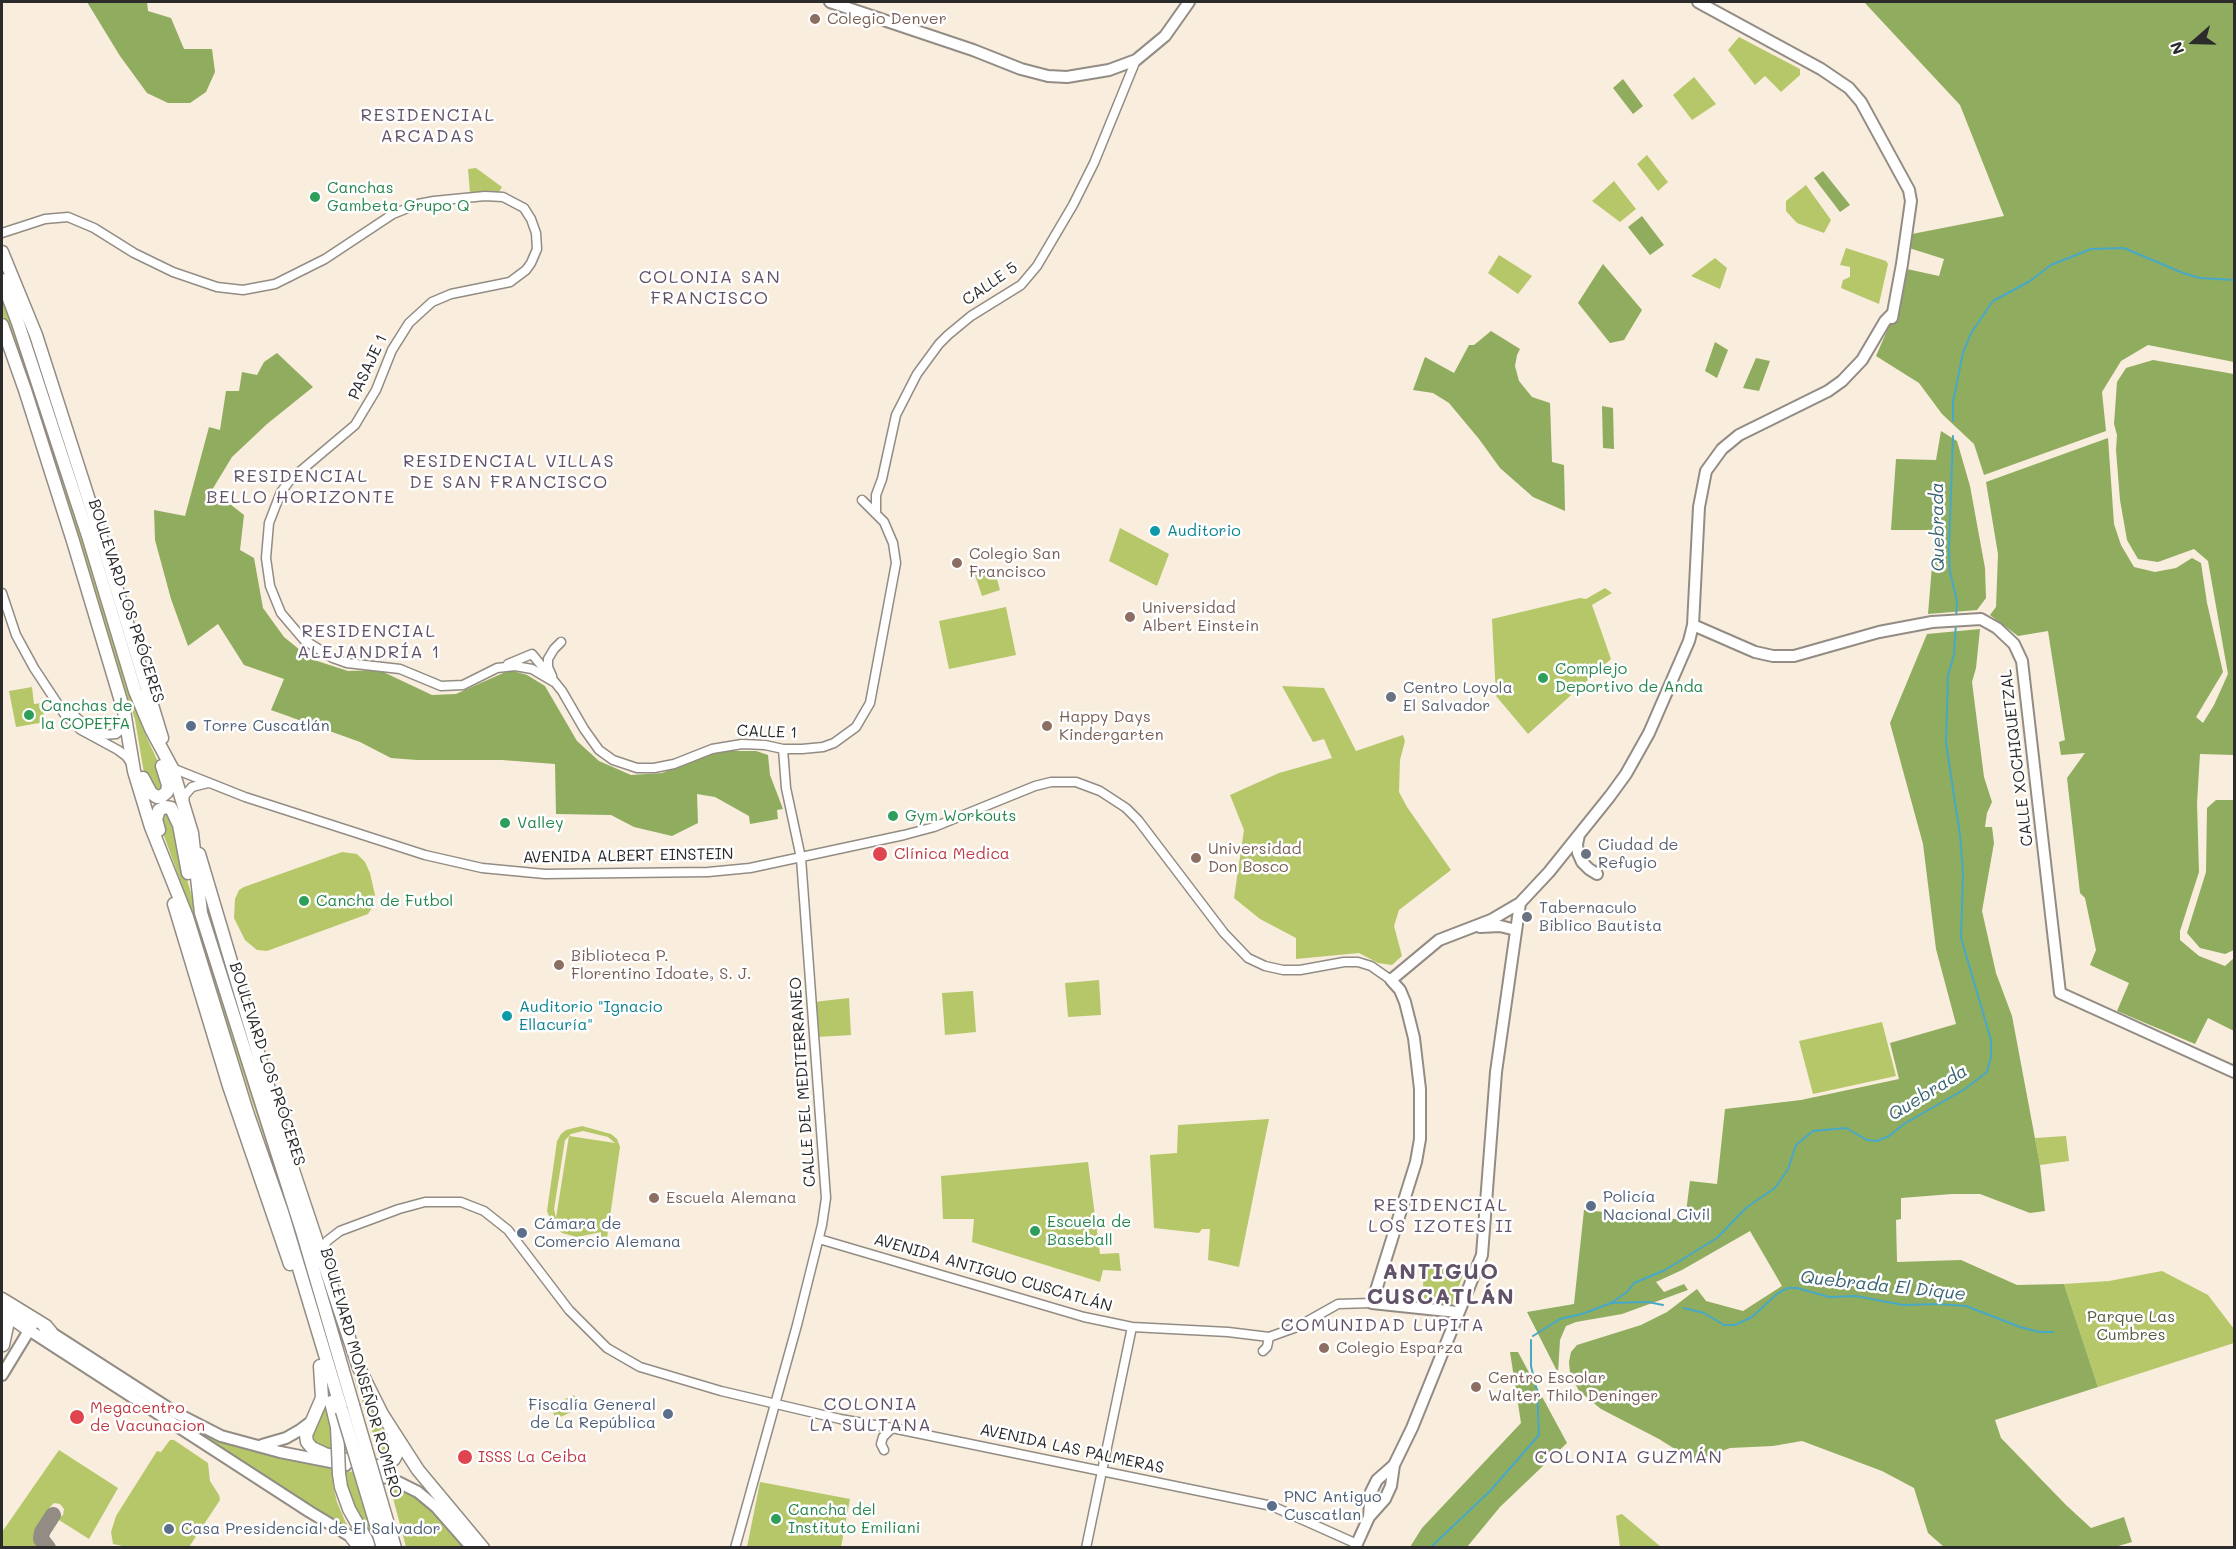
<!DOCTYPE html>
<meta charset="utf-8">
<style>
body{margin:0}
#map{position:relative;width:2236px;height:1549px;overflow:hidden;background:#f9eddd;font-family:Mali,sans-serif}
canvas{display:block}
.frame{position:absolute;inset:0;border:3px solid #2b2b2b;pointer-events:none}
.north{position:absolute;left:2164px;top:12px;width:60px;height:60px;-webkit-text-stroke:4px #fff;paint-order:stroke;rotate:250deg;font-size:16px;font-weight:700;line-height:24px;text-align:center;color:#2b2b2b}
.north::after{content:'';display:block;margin:auto;width:21px;height:27px;background:#2b2b2b;clip-path:polygon(50% 0,100% 100%,50% 72%,0 100%)}
</style>
<div id="map">
<canvas width="2236" height="1549"></canvas>
<div class="frame"></div>
<div class="north">N</div>
</div>
<script>
const c = document.querySelector('canvas').getContext('2d');
c.lineJoin = 'round';
function paint(path, color) {
  c.fillStyle = color;
  c.fill(path, 'evenodd');
}
function poly(rows) {
  const path = new Path2D();
  for (const r of rows) {
    path.moveTo(r[0], r[1]);
    for (let i = 2; i < r.length; i += 2) path.lineTo(r[i], r[i + 1]);
  }
  return path;
}
function stroke(path, color, width, dash) {
  c.strokeStyle = color;
  c.lineWidth = width;
  c.lineCap = dash ? 'butt' : 'round';
  c.setLineDash(dash || []);
  c.stroke(path);
}
function label(font, color, halo, rows, align = 'center') {
  c.font = font + ' Mali,sans-serif';
  c.lineWidth = 5;
  c.setLineDash([]);
  c.textBaseline = 'middle';
  c.strokeStyle = halo;
  c.fillStyle = color;
  for (const [text, x, y, turn = 0] of rows) {
    c.save();
    c.translate(x, y);
    c.rotate((+turn || 0) * Math.PI / 180);
    c.textAlign = isNaN(turn) ? turn : align;
    if (halo) c.strokeText(text, 0, 0);
    c.fillText(text, 0, 0);
    c.restore();
  }
}
const green = poly([
 [1739,37,1800,69,1800,75,1781,92,1765,76,1755,85,1728,50],
 [1694,77,1716,104,1692,120,1673,95],
 [1647,155,1668,182,1658,191,1637,164],
 [476,168,502,187,497,195,470,193,468,169],
 [1614,181,1636,209,1620,222,1592,201],
 [1806,185,1831,220,1824,233,1797,223,1786,211,1786,201],
 [1846,248,1886,261,1888,264,1879,304,1841,288,1843,280,1850,277,1850,267,1840,265],
 [1499,255,1532,276,1518,294,1488,273],
 [1715,258,1727,268,1720,289,1691,276],
 [2,295,31,372,142,727,158,762,164,786,160,790,156,791,145,779,135,720,21,367,2,313],
 [1120,528,1169,554,1157,586,1109,561],
 [994,568,1000,590,982,596,975,575],
 [1605,588,1612,593,1592,605,1611,659,1528,734,1496,696,1492,619,1580,598,1586,599],
 [1006,607,1016,655,949,669,939,621],
 [1282,686,1324,688,1356,751,1403,735,1405,741,1400,760,1399,792,1407,807,1451,870,1399,910,1394,926,1402,956,1392,965,1378,963,1359,953,1296,959,1296,938,1260,919,1234,898,1244,830,1230,795,1279,773,1332,758,1324,739,1313,742],
 [32,687,34,704,42,703,45,722,16,727,9,691],
 [169,814,172,817,188,883,280,1187,183,888,160,825,163,815],
 [342,852,357,854,365,862,370,873,375,895,374,905,368,914,267,951,257,950,245,940,234,918,235,899,239,890,244,887],
 [1099,980,1101,1015,1068,1017,1065,983],
 [973,991,976,1032,945,1035,942,993],
 [849,998,851,1035,817,1037,814,1002],
 [1882,1022,1896,1076,1813,1094,1799,1041],
 [1269,1119,1239,1267,1208,1260,1210,1229,1202,1229,1199,1233,1154,1228,1150,1155,1177,1153,1178,1125],
 [582,1126,611,1134,617,1139,620,1147,606,1245,601,1245,601,1232,577,1237,562,1233,552,1224,547,1211,557,1141,561,1134,566,1130],
 [583,1131,608,1137,615,1143,569,1136,556,1218,554,1209,565,1140,571,1134],
 [2066,1136,2069,1161,2040,1165,2035,1138],
 [1088,1162,1100,1254,1119,1253,1121,1271,1103,1270,1100,1282,972,1242,974,1219,943,1219,941,1176],
 [1457,1266,1464,1272,1452,1305,1422,1304,1424,1268],
 [2162,1271,2208,1295,2234,1329,2234,1343,2098,1387,2064,1284,2109,1281],
 [354,1377,388,1440,389,1449,383,1456,381,1457],
 [574,1395,580,1408,556,1419,550,1406],
 [324,1399,331,1417,332,1452,313,1446,309,1431],
 [177,1422,213,1438,252,1451,333,1469,333,1485,337,1502,345,1521,351,1530,351,1534],
 [170,1440,174,1440,208,1463,210,1481,219,1495,220,1500,189,1547,127,1547,113,1544,111,1532,116,1516,157,1451,161,1452],
 [59,1450,118,1488,89,1539,59,1520,58,1518,63,1515,64,1509,60,1504,54,1503,49,1508,49,1514,37,1534,36,1539,40,1547,2,1547,2,1532],
 [344,1471,356,1472,371,1531,366,1529,350,1507],
 [760,1482,850,1499,841,1547,747,1547],
 [389,1483,405,1490,424,1503,463,1547,406,1547],
 [1622,1514,1661,1547,1620,1547,1616,1516]
]);
const forest = poly([
 [87,2,147,2,148,11,171,18,184,49,212,49,215,72,206,92,190,103,168,103,147,93,120,56],
 [1864,2,2234,2,2234,362,2148,345,2121,361,2102,392,2106,431,1984,475,1974,444,1942,414,1919,383,1876,356,1893,317,1907,269,1939,276,1944,259,1909,248,1912,234,2004,216,1960,105],
 [1623,79,1643,106,1633,114,1613,88],
 [1823,171,1850,205,1840,212,1814,178],
 [1642,216,1664,245,1650,255,1628,227],
 [1603,264,1642,310,1624,340,1610,343,1578,303],
 [1491,331,1520,349,1517,355,1515,366,1519,381,1532,397,1550,403,1552,462,1564,465,1565,511,1533,497,1500,468,1479,439,1449,403,1433,393,1413,390,1425,357,1454,373,1469,345,1474,345],
 [1715,342,1728,350,1717,378,1705,371],
 [277,353,313,387,267,424,232,457,212,490,244,515,240,550,254,558,263,608,284,637,311,659,348,671,379,670,432,695,456,694,510,670,527,675,545,686,577,741,599,761,631,775,662,773,711,754,726,751,756,751,768,755,770,775,783,809,777,810,778,819,750,824,749,816,715,797,697,794,698,823,672,836,634,827,611,815,556,814,555,764,502,760,417,760,391,758,360,742,271,710,284,679,244,665,218,624,188,646,171,599,155,540,154,510,185,516,209,427,220,430,226,391,239,391,242,372,257,375,264,362],
 [1756,358,1770,361,1759,391,1743,388],
 [2153,360,2234,374,2234,755,2200,754,2197,803,2199,872,2180,931,2180,940,2199,956,2225,966,2234,958,2234,1031,2208,1018,2195,1044,2117,1011,2129,983,2090,965,2096,950,2085,898,2080,893,2067,778,2085,753,2061,755,2059,742,2065,740,2048,631,2018,636,1990,615,1996,607,1998,554,1986,482,2108,438,2114,524,2121,545,2134,567,2155,572,2176,568,2192,558,2201,563,2207,603,2223,672,2196,717,2203,723,2214,705,2228,674,2208,561,2194,549,2158,562,2138,559,2127,540,2120,500,2116,450,2117,435,2114,424,2117,382,2126,368],
 [1602,406,1613,408,1614,449,1603,448],
 [1941,431,1957,441,1970,486,1985,568,1986,598,1977,610,1928,614,1935,530,1891,530,1892,515,1896,459,1936,460],
 [1980,629,1976,668,1972,682,1984,777,1992,802,1987,813,1985,827,1992,827,1994,843,1982,911,1996,973,2012,1016,2040,1165,2045,1211,2030,1213,1980,1194,1952,1194,1901,1198,1901,1219,1896,1220,1897,1262,1961,1260,2017,1285,2064,1284,2098,1387,1995,1420,2001,1438,2066,1505,2091,1528,2124,1517,2132,1542,2115,1547,1944,1547,1928,1533,1914,1488,1882,1471,1802,1441,1773,1446,1730,1448,1694,1461,1659,1439,1601,1409,1579,1391,1570,1373,1569,1362,1571,1352,1577,1345,1641,1325,1667,1312,1697,1289,1706,1301,1743,1311,1782,1286,1750,1231,1682,1270,1656,1282,1664,1292,1684,1284,1688,1290,1622,1314,1576,1322,1566,1326,1560,1340,1558,1373,1527,1312,1574,1304,1584,1210,1685,1220,1690,1181,1717,1184,1725,1109,1801,1100,1899,1079,1890,1043,1956,1024,1936,949,1923,844,1890,723,1927,634],
 [2216,800,2234,800,2234,950,2225,954,2200,948,2187,933,2206,872,2207,808],
 [1510,1352,1518,1352,1567,1443,1500,1507,1467,1547,1410,1547,1422,1528,1521,1423]
]);
const stream = poly([
 [1953,421,1953,402,1963,353,1971,333,1993,301,2030,281,2051,265,2091,249,2124,248,2183,273,2200,278,2234,280],
 [1953,436,1949,547,1950,572,1957,601,1956,618],
 [1611,1303,1648,1302,1663,1305],
 [1684,1308,1704,1313,1724,1325,1735,1325,1752,1317,1778,1293,1788,1288,1797,1288,1829,1297,1856,1296,1903,1305,1938,1304,1966,1306,2020,1327,2039,1332,2053,1332],
 [1533,1336,1560,1319,1582,1314,1611,1303,1627,1292,1634,1283,1665,1270,1717,1238,1747,1207,1775,1188,1788,1169,1796,1145,1813,1131,1846,1128,1867,1140,1877,1141,1889,1136,1904,1124,1965,1089,1987,1072,1991,1057,1991,1040,1961,938,1963,873,1960,835,1946,743,1948,675,1954,655,1956,623],
 [1430,1548,1490,1491,1539,1435,1537,1391,1531,1366,1531,1340]
]);
const taxiway = poly([
 [48,1548,41,1539,42,1532,53,1515]
]);
const minor = poly([
 [2,233,45,219,68,217,94,228,134,253,173,272,217,287,243,290,275,284,325,259,393,214,418,204,434,201,485,196,503,197,524,208,531,219,536,233,537,249,531,263,526,270,510,282,451,294,432,302,409,323,392,350,376,390,355,425,291,479,281,492,269,523,266,558,270,586,281,613,304,640,333,658,347,663,400,669,441,686,463,685,497,668,515,666,532,669,554,682],
 [876,512,876,495,882,479,896,415,917,374,939,344,948,335,971,316,1021,285,1037,266,1073,205,1094,163,1136,60],
 [2,593,16,635,34,668,65,715,81,730,118,750,126,756,131,763],
 [508,664,532,654,562,691,584,729,599,750,613,760,637,768,654,768,674,764,712,749,742,744,765,745,783,749,802,749,823,747,834,743,856,727,870,703,896,563,893,543,884,522,862,500],
 [552,676,548,667,548,659,554,649,561,642],
 [66,708,87,727,102,735,116,734,122,729,124,720],
 [172,768,245,797,425,855,482,868,545,874,708,872,750,868,904,835,934,827,1035,786,1051,782,1076,782,1100,791,1126,808,1138,820,1224,933,1248,958,1265,966,1283,970,1300,970,1344,962,1358,962,1371,966,1391,980],
 [184,802,185,795,192,787,208,783],
 [819,1239,1084,1317,1132,1327,1228,1332,1269,1337,1297,1327,1338,1304,1372,1303],
 [321,1253,327,1241,340,1231,399,1209,425,1202,461,1202,484,1211,508,1230,569,1310,607,1348,640,1367,721,1391,840,1419,892,1428,1272,1506,1357,1544],
 [1263,1351,1267,1347,1269,1337],
 [884,1450,881,1444,883,1437,892,1428],
 [735,1548,797,1325,822,1225,826,1198,801,858,786,788,783,749],
 [1086,1548,1132,1327]
]);
const major = poly([
 [830,2,973,50,1021,69,1048,76,1067,77,1109,70,1136,60,1165,36,1189,2],
 [1698,2,1821,69,1849,88,1861,102,1909,190,1911,201,1902,264,1892,318],
 [1693,625,1755,652,1773,656,1794,656,1879,632,1932,622,1981,619,1997,628,2014,644,2022,661,2060,993,2234,1072],
 [1579,835,1577,844,1578,853,1582,862,1589,869,1597,874],
 [1480,927,1500,926,1516,930],
 [1457,1312,1372,1303,1416,1162,1420,1139,1420,1089,1414,1038,1405,1002,1400,990,1391,980,1439,940,1491,920,1520,903,1549,872,1610,796,1626,774,1649,733,1689,641,1693,625,1699,507,1706,471,1722,449,1739,435,1828,391,1842,381,1862,360,1885,321,1893,313],
 [44,1328,176,1413,221,1436,280,1452,346,1465],
 [29,1330,310,1512,360,1542],
 [2,1375,33,1324],
 [262,1445,286,1438,300,1430,312,1421],
 [367,1471,398,1482,418,1492,436,1507,472,1548],
 [1369,1517,1385,1499,1391,1486,1394,1465,1412,1428,1482,1255,1496,1072,1520,903],
 [1355,1548,1369,1517,1371,1492,1377,1480,1394,1465]
]);
const highway = poly([
 [2,252,36,335,105,550,162,738],
 [2,280,18,323,89,539,135,691,151,729,172,768,177,784,192,833,201,913,303,1234,353,1405],
 [2,325,25,390,73,541,124,711,134,771,151,827,187,917,247,1112,282,1212,342,1411],
 [143,778,151,793,157,797,162,796,167,792,168,785,162,766],
 [159,830,156,819,159,810,165,807,171,808,179,825,188,873],
 [199,854,293,1170,359,1368,382,1414,418,1470,483,1548],
 [174,904,229,1086,290,1264],
 [2,1299,46,1326,51,1332],
 [2,1311,29,1330],
 [2,1317,7,1326,3,1345],
 [320,1366,322,1398,306,1435,307,1442,312,1448,325,1454,350,1461,374,1466,385,1466,394,1459,396,1455,397,1450,393,1438],
 [331,1402,337,1427,338,1449],
 [339,1474,341,1487,349,1509,371,1548],
 [352,1538,360,1548]
]);
const highwayBridge = poly([
 [353,1405,395,1548],
 [342,1411,383,1548],
 [338,1449,339,1474]
]);
const markers = [
 [815,19,6,"#8d6e63"],
 [315,197,6,"#2e9e5b"],
 [1155,531,6,"#0f9aa8"],
 [957,563,6,"#8d6e63"],
 [1130,617,6,"#8d6e63"],
 [1543,678,6,"#2e9e5b"],
 [1391,697,6,"#6b7280"],
 [29,715,6,"#2e9e5b"],
 [191,726,6,"#5c6f8a"],
 [1047,726,6,"#8d6e63"],
 [893,816,6,"#2e9e5b"],
 [505,823,6,"#2e9e5b"],
 [880,854,8,"#e0444e"],
 [1586,854,6,"#6b7280"],
 [1196,858,6,"#8d6e63"],
 [304,901,6,"#2e9e5b"],
 [1527,917,6,"#6b7280"],
 [559,965,6,"#8d6e63"],
 [507,1016,6,"#0f9aa8"],
 [654,1198,6,"#8d6e63"],
 [1591,1206,6,"#5c6f8a"],
 [1035,1231,6,"#2e9e5b"],
 [522,1233,6,"#5c6f8a"],
 [1324,1348,6,"#8d6e63"],
 [1476,1387,6,"#8d6e63"],
 [668,1414,6,"#5c6f8a"],
 [77,1417,8,"#e0444e"],
 [465,1457,8,"#e0444e"],
 [1272,1506,6,"#5c6f8a"],
 [776,1519,6,"#2e9e5b"],
 [169,1529,6,"#5c6f8a"]
];
const educationNames = [
 ["Colegio Denver",827,19],
 ["Colegio San",969,554],
 ["Francisco",969,572],
 ["Universidad",1142,608],
 ["Albert Einstein",1142,626],
 ["Happy Days",1059,717],
 ["Kindergarten",1059,735],
 ["Universidad",1208,849],
 ["Don Bosco",1208,867],
 ["Biblioteca P.",571,956],
 ["Florentino Idoate, S. J.",571,974],
 ["Escuela Alemana",666,1198],
 ["Colegio Esparza",1336,1348],
 ["Centro Escolar",1488,1378],
 ["Walter Thilo Deninger",1488,1396]
];
const leisureNames = [
 ["Canchas",327,188],
 ["Gambeta Grupo Q",327,206],
 ["Complejo",1555,669],
 ["Deportivo de Anda",1555,687],
 ["Canchas de",41,706],
 ["la COPEFFA",41,724],
 ["Gym Workouts",905,816],
 ["Valley",517,823],
 ["Cancha de Futbol",316,901],
 ["Escuela de",1047,1222],
 ["Baseball",1047,1240],
 ["Cancha del",788,1510],
 ["Instituto Emiliani",788,1528]
];
const streetNames = [
 ["CALLE 5",990,284,-35],
 ["PASAJE 1",368,367,-65],
 ["BOULEVARD LOS PRÓCERES",126,601,72],
 ["CALLE 1",767,732,2],
 ["CALLE XOCHIQUETZAL",2017,758,-97],
 ["AVENIDA ALBERT EINSTEIN",628,856,-1],
 ["BOULEVARD LOS PRÓCERES",267,1064,72],
 ["CALLE DEL MEDITERRANEO",803,1082,-94],
 ["AVENIDA ANTIGUO CUSCATLÁN",993,1273,16],
 ["BOULEVARD MONSEÑOR ROMERO",361,1373,74],
 ["AVENIDA LAS PALMERAS",1072,1449,12]
];
const cultureNames = [
 ["Auditorio",1167,531],
 ["Auditorio \"Ignacio",519,1007],
 ["Ellacuría\"",519,1025]
];
const worshipNames = [
 ["Centro Loyola",1403,688],
 ["El Salvador",1403,706],
 ["Ciudad de",1598,845],
 ["Refugio",1598,863],
 ["Tabernaculo",1539,908],
 ["Biblico Bautista",1539,926]
];
const serviceNames = [
 ["Torre Cuscatlán",203,726],
 ["Policía",1603,1197],
 ["Nacional Civil",1603,1215],
 ["Cámara de",534,1224],
 ["Comercio Alemana",534,1242],
 ["Fiscalía General",656,1405,"right"],
 ["de La República",656,1423,"right"],
 ["PNC Antiguo",1284,1497],
 ["Cuscatlan",1284,1515],
 ["Casa Presidencial de El Salvador",181,1529]
];
const healthNames = [
 ["Clínica Medica",894,854],
 ["Megacentro",90,1408],
 ["de Vacunacion",90,1426],
 ["ISSS La Ceiba",478,1457]
];
const parkNames = [
 ["Parque Las",2131,1317],
 ["Cumbres",2131,1335]
];
const neighbourhoodNames = [
 ["RESIDENCIAL",428,115],
 ["ARCADAS",428,136],
 ["COLONIA SAN",710,277],
 ["FRANCISCO",710,298],
 ["RESIDENCIAL VILLAS",509,461],
 ["DE SAN FRANCISCO",509,482],
 ["RESIDENCIAL",301,476],
 ["BELLO HORIZONTE",301,497],
 ["RESIDENCIAL",369,631],
 ["ALEJANDRÍA 1",369,652],
 ["RESIDENCIAL",1441,1205],
 ["LOS IZOTES II",1441,1226],
 ["COMUNIDAD LUPITA",1383,1325],
 ["COLONIA",871,1404],
 ["LA SULTANA",871,1425],
 ["COLONIA GUZMÁN",1629,1457]
];
const waterNames = [
 ["Quebrada",1938,527,-91],
 ["Quebrada",1928,1093,-32],
 ["Quebrada El Dique",1883,1286,6]
];
const districtNames = [
 ["ANTIGUO",1441,1272],
 ["CUSCATLÁN",1441,1297]
];
paint(green, '#b6c76a');
paint(forest, '#90ac5e');
stroke(stream, '#48a9c7', 2);
stroke(taxiway, '#928c84', 16);
stroke(minor, '#928c84', 11);
stroke(major, '#928c84', 14);
stroke(highway, '#928c84', 15);
stroke(minor, '#fff', 8);
stroke(major, '#fff', 10);
stroke(highway, '#fff', 12);
stroke(highwayBridge, '#928c84', 15, []);
stroke(highwayBridge, '#fff', 12);
for (const [x, y, r, color] of markers) {
  const dot = new Path2D();
  dot.arc(x, y, r, 0, 2 * Math.PI);
  c.fillStyle = color;
  c.fill(dot);
  stroke(dot, '#fff', 2);
}
label('16px', '#785e54', '#fff', educationNames, 'left');
label('16px', '#27864d', '#fff', leisureNames, 'left');
label('16px', '#2b2b2b', '#fff', streetNames);
label('16px', '#0d838f', '#fff', cultureNames, 'left');
label('16px', '#5b616d', '#fff', worshipNames, 'left');
label('16px', '#4e5e75', '#fff', serviceNames, 'left');
label('16px', '#be3a42', '#fff', healthNames, 'left');
label('16px', '#555a3e', '#fff', parkNames);
c.letterSpacing = '1.5px';
label('18px', '#635368', '#fff', neighbourhoodNames);
c.letterSpacing = '0px';
label('italic 18px', '#386471', '#fff', waterNames);
c.letterSpacing = '1.5px';
label('bold 22px', '#635368', '#fff', districtNames);
c.letterSpacing = '0px';
</script>
